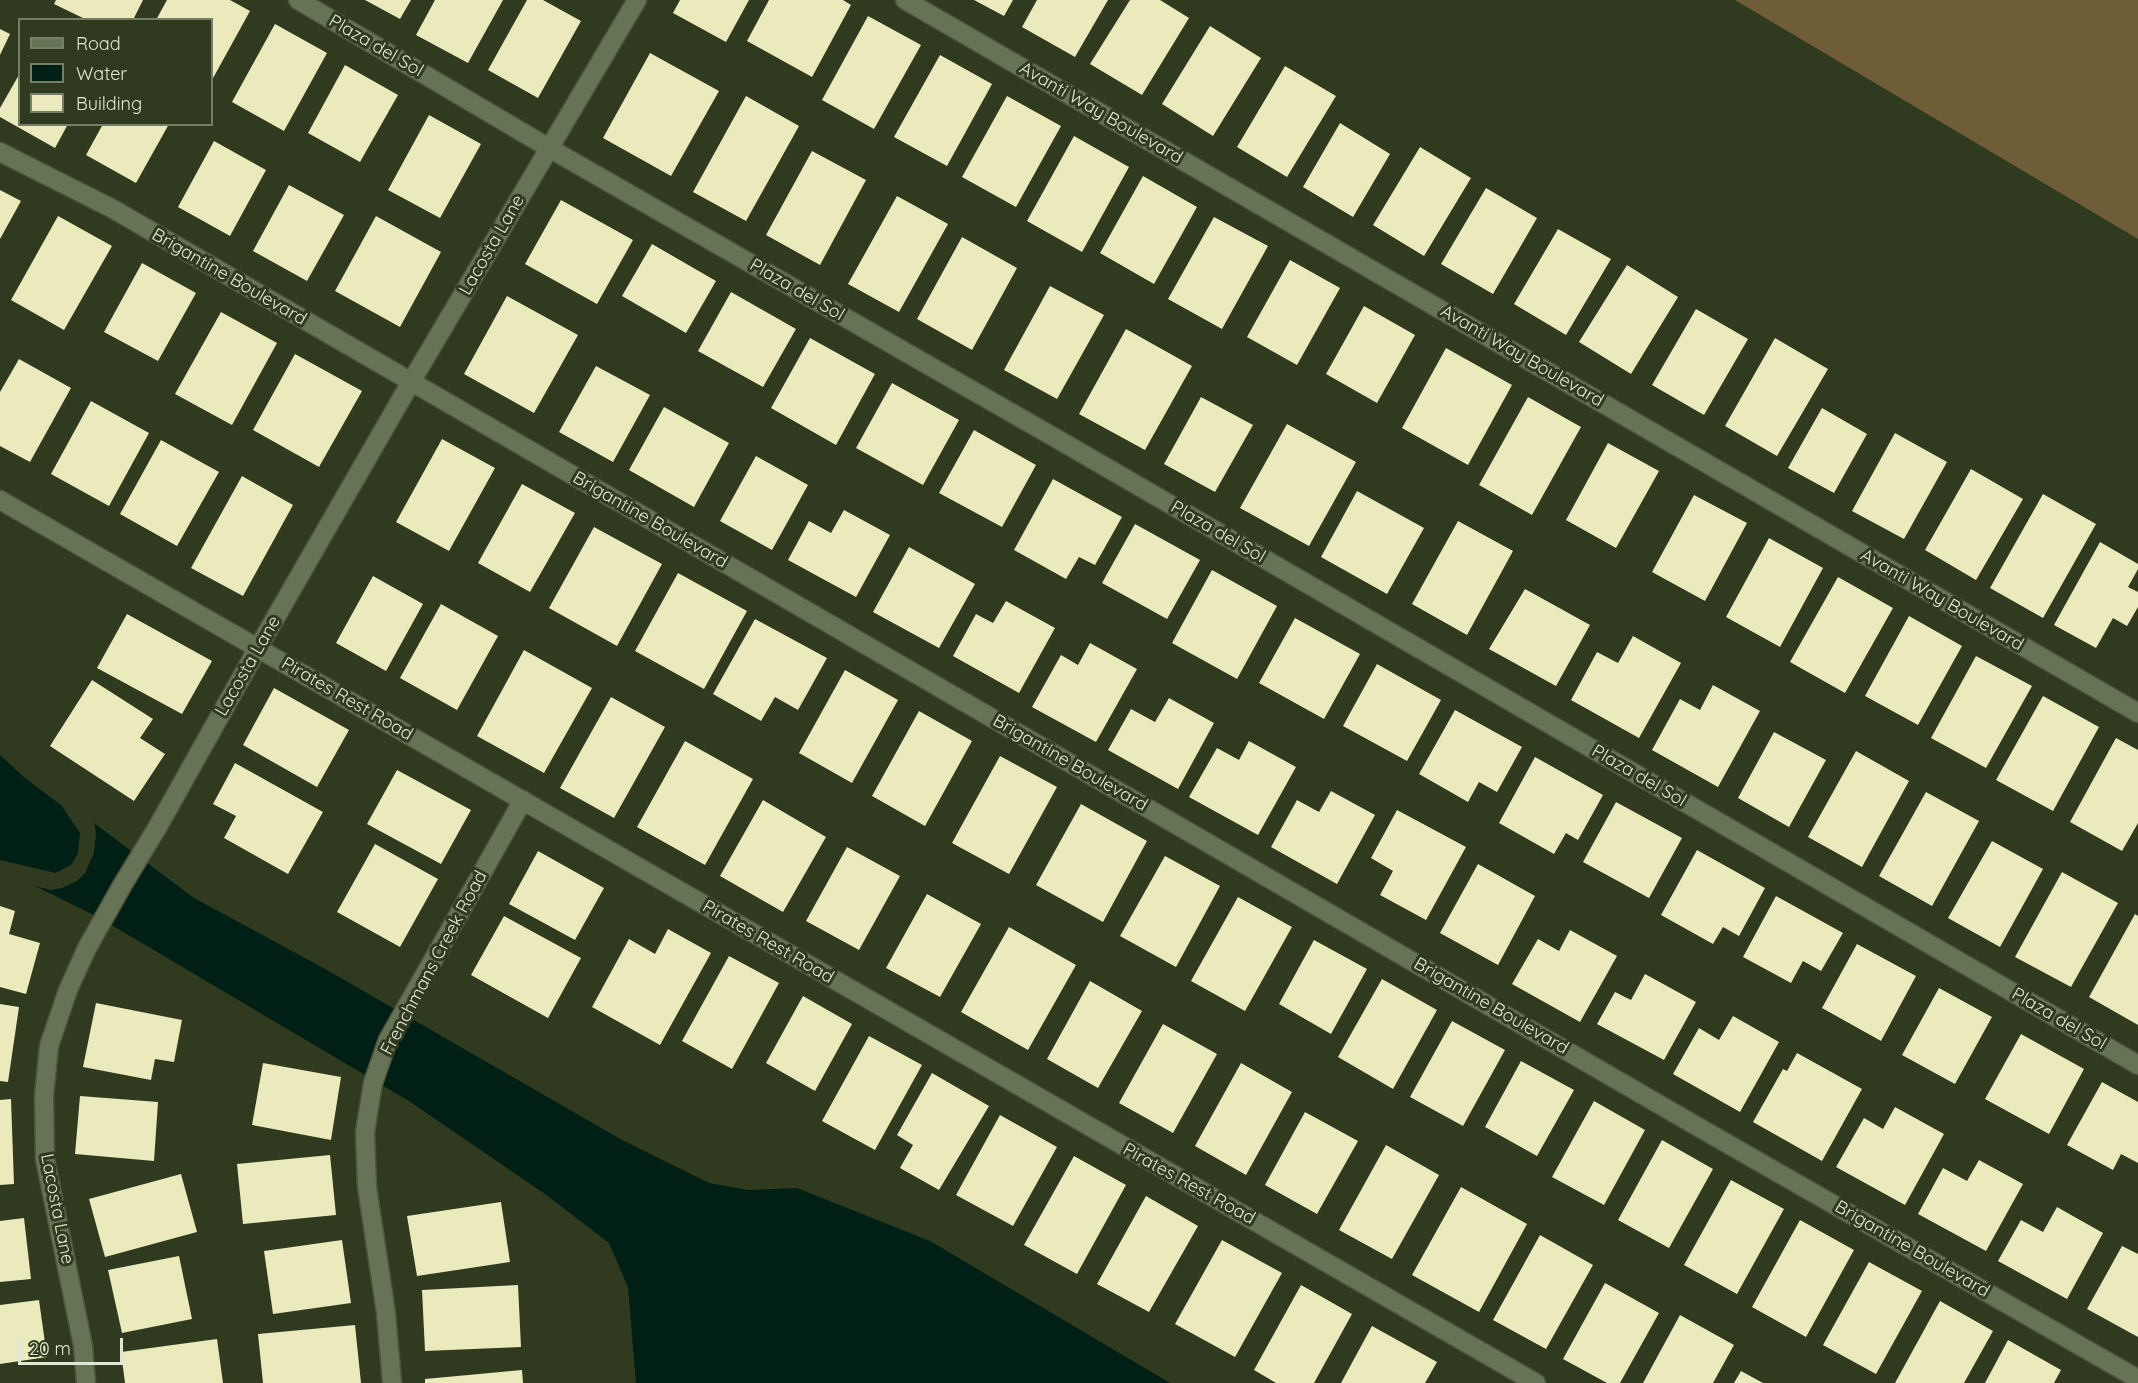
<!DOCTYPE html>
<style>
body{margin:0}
#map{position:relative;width:2138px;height:1383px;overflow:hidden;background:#2f3a1e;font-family:Quicksand,sans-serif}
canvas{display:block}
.legend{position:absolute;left:18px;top:18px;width:195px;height:108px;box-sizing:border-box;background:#2f3a1e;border:2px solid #757f68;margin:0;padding:8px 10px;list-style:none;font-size:18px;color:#dfe7d6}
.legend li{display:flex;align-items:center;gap:12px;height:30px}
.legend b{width:30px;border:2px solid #757f68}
.scale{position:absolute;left:18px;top:1338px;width:105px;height:27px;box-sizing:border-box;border:3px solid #dfe7d6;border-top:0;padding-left:8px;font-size:18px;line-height:21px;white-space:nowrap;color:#dfe7d6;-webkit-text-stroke:4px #2f3a1e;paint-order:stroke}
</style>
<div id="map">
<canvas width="2138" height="1383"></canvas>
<ul class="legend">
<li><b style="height:8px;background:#667354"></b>Road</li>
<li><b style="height:16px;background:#001f15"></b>Water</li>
<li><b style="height:16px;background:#ebeabd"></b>Building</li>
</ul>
<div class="scale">20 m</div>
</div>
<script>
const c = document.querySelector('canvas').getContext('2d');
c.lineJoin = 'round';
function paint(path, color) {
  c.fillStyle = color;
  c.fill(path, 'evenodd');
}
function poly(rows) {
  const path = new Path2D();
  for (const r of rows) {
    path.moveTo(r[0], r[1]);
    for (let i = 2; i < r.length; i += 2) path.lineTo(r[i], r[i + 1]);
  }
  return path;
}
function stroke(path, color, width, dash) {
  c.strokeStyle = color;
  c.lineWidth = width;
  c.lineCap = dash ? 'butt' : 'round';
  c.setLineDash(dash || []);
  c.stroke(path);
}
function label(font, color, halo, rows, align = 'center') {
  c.font = font + ' Quicksand,sans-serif';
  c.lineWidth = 6;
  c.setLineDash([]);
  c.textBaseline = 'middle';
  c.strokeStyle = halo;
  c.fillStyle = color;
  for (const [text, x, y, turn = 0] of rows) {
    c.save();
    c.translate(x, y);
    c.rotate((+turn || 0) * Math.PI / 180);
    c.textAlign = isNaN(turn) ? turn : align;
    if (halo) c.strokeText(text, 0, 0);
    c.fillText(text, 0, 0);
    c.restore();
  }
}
const forest = poly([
 [1735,0,2138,0,2138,239]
]);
const water = poly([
 [0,755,25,778,61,805,80,833,78,853,71,865,56,873,0,860],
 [94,823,194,898,327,970,622,1140,709,1183,748,1190,797,1188,930,1241,1170,1383,636,1383,628,1287,609,1243,545,1194,409,1101,98,917,35,886,51,890,62,888,77,881,85,873,94,853,96,833]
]);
const building = poly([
 [56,0,143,0,133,20,87,20,54,4],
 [167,0,230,0,250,11,212,80,212,20,156,20],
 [365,0,411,0,400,19],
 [435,0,503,0,468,63,416,35],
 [527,0,543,0,581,21,538,98,488,70],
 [680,0,749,0,726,42,673,13],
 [769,0,843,0,851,5,812,77,747,41],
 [974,0,1013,0,1004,16],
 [1037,0,1108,0,1075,57,1022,27],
 [1130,0,1160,0,1189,18,1142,95,1090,64],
 [868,16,921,45,874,129,822,100],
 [275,24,327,53,284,131,232,102],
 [1210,26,1261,58,1213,136,1162,104],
 [0,29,10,34,0,55],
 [650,53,719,91,671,176,603,138],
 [940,55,992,84,947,166,894,137],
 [345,65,398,95,360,162,308,133],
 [1285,66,1336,96,1287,177,1237,147],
 [20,73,20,124,68,124,55,148,0,117,0,108],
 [746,96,799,126,746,221,693,192],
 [1007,96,1061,126,1016,207,962,177],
 [429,115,481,144,440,218,388,190],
 [1340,123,1390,154,1353,217,1303,187],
 [103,124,169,124,136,183,86,155],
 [1074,136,1129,167,1082,252,1027,221],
 [214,141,266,170,230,236,178,207],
 [1420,147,1471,178,1424,256,1373,225],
 [812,151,866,180,820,265,766,235],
 [1143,176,1197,207,1154,284,1100,253],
 [289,185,344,215,307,281,253,251],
 [1486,188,1537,218,1493,294,1441,264],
 [0,190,21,201,0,239],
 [897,196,948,224,899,312,848,284],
 [561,200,633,240,597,304,525,264],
 [58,216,112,246,64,330,11,300],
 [376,216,441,252,400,327,335,291],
 [1214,217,1268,246,1222,329,1168,299],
 [1558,229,1611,259,1566,335,1514,304],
 [962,237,1017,268,972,350,917,319],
 [652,244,716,281,686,333,622,296],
 [1290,260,1340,288,1297,365,1247,337],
 [142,263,196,293,158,361,104,332],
 [1627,265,1678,297,1631,374,1579,342],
 [1050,286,1104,315,1057,399,1004,370],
 [731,292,796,329,763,387,698,351],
 [507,296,578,335,534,413,464,374],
 [1364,306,1415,335,1377,403,1326,374],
 [1696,309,1748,339,1704,415,1652,385],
 [221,312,277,343,232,425,175,394],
 [1126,329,1192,366,1145,450,1079,414],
 [810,338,875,374,836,445,771,408],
 [1775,338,1828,369,1777,456,1725,426],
 [1446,348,1512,385,1468,465,1402,428],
 [295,354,362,391,319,467,253,430],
 [19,359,71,388,30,462,0,446,0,392],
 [596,366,650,395,613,462,559,432],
 [892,383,959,420,923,485,856,448],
 [1201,397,1253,425,1215,492,1164,464],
 [1528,397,1581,427,1532,515,1479,485],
 [91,401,149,433,109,506,51,474],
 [664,407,729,443,694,507,629,470],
 [1822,408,1867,434,1834,493,1788,468],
 [1287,424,1356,462,1309,546,1240,508],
 [974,430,1036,465,1002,527,939,493],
 [1895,433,1947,462,1904,539,1852,511],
 [442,439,495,468,449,551,396,522],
 [161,440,219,472,177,546,120,514],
 [1608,443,1659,471,1616,548,1566,520],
 [756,456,808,485,772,550,720,521],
 [1971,469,2023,499,1976,580,1925,550],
 [242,476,293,505,243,596,191,568],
 [1053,479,1122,517,1095,565,1079,557,1066,579,1014,550],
 [522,484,575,513,530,592,478,563],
 [1357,491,1424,528,1387,594,1321,557],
 [2043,494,2096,524,2043,618,1990,588],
 [1694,495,1747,523,1705,601,1652,572],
 [844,510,890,535,856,597,788,560,809,521,831,533],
 [1458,521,1513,551,1467,635,1412,604],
 [1135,524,1200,560,1167,619,1102,583],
 [594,527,662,564,617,646,549,608],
 [1769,538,1823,568,1780,647,1726,617],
 [2100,542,2138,564,2138,569,2128,587,2138,592,2138,607,2127,626,2113,618,2096,648,2054,625],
 [909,547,975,584,939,648,873,612],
 [1212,570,1277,606,1237,679,1172,643],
 [678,573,747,611,704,689,635,651],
 [373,576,423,604,386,671,336,643],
 [1838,577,1893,608,1845,693,1790,662],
 [1525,589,1590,625,1556,686,1489,649],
 [1006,601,1055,628,1019,693,953,656,976,614,993,623],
 [441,604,498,636,457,710,400,678],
 [127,614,212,661,182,714,97,668],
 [1909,616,1962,646,1918,725,1865,696],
 [1295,618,1360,654,1324,719,1259,683],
 [755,619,827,658,798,710,775,697,761,721,713,694],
 [1633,636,1681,663,1639,738,1571,700,1597,652,1618,663],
 [1090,643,1137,669,1096,742,1032,707,1061,655,1078,665],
 [524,650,592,688,544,773,477,736],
 [1976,656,2032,686,1986,768,1931,738],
 [1377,664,1441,700,1407,761,1343,726],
 [845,670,898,700,852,783,799,753],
 [92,680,153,719,140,738,165,754,134,801,50,746],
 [1713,685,1760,711,1718,787,1652,750,1680,699,1700,710],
 [274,688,349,730,317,787,243,745],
 [2043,696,2099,727,2053,811,1996,780],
 [611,697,665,727,614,818,560,788],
 [1169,698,1214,723,1178,789,1108,750,1131,709,1155,722],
 [1455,710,1522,747,1497,792,1479,782,1468,802,1419,774],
 [919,711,972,741,925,826,872,796],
 [1774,732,1826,760,1789,827,1738,798],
 [2116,738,2138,750,2138,823,2122,851,2070,822],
 [685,741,753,779,705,865,637,827],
 [1249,741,1296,767,1258,835,1189,797,1217,748,1239,760],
 [1856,751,1909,781,1862,867,1808,837],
 [1000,756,1057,787,1009,874,952,843],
 [1535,757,1603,795,1578,840,1566,833,1554,854,1499,823],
 [235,763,323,812,288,874,224,838,236,816,213,804],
 [397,770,471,810,441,864,367,824],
 [1331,791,1375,815,1337,884,1271,847,1297,800,1319,812],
 [1926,792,1979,821,1932,906,1879,876],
 [763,800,826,837,783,912,720,876],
 [1616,802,1682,838,1649,898,1583,862],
 [1081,804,1147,841,1103,922,1036,885],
 [1397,810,1466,847,1426,920,1380,895,1393,871,1371,858],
 [1992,841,2043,869,2000,947,1948,918],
 [375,844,438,879,400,947,337,912],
 [847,847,900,876,859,950,806,921],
 [1697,850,1765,888,1739,936,1723,927,1713,944,1661,915],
 [538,851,604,888,575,940,509,904],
 [1165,856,1220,886,1176,967,1120,936],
 [1478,864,1535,896,1498,965,1440,933],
 [2062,872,2118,903,2071,987,2015,957],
 [927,894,981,924,940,997,886,968],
 [1776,896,1843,933,1821,971,1803,961,1791,983,1743,957],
 [1238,897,1292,927,1245,1011,1191,981],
 [0,906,15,911,9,934,40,943,26,994,0,987],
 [2135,914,2138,916,2138,1025,2089,997],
 [504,916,581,958,548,1018,471,975],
 [1009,927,1076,965,1028,1050,961,1012],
 [668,929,711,953,660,1045,592,1007,629,939,655,954],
 [1570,930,1617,956,1580,1022,1512,984,1538,939,1559,951],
 [1314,940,1367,969,1331,1034,1279,1004],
 [1857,944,1916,976,1881,1041,1822,1008],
 [729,956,779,983,732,1069,682,1041],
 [1645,974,1696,1002,1664,1060,1597,1024,1615,992,1631,1000],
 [1382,979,1437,1010,1393,1089,1338,1057],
 [1090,981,1142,1011,1098,1088,1047,1059],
 [1939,988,1992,1017,1955,1084,1902,1055],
 [803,996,852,1024,815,1091,766,1063],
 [96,1003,182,1020,174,1062,155,1059,151,1080,83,1067],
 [0,1004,19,1007,8,1082,0,1081],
 [1733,1016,1779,1042,1740,1112,1673,1074,1699,1028,1719,1040],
 [1452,1021,1505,1050,1463,1126,1410,1097],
 [1163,1024,1217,1054,1173,1133,1119,1103],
 [2021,1034,2084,1069,2049,1134,1985,1099],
 [869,1036,922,1065,875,1150,822,1121],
 [1797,1053,1862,1089,1822,1161,1753,1122,1783,1069,1787,1071],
 [1521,1061,1574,1090,1537,1156,1485,1127],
 [263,1063,341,1077,331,1140,252,1125],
 [1241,1063,1292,1092,1246,1175,1195,1146],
 [932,1073,989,1106,939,1190,900,1168,913,1145,897,1135],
 [2102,1082,2138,1102,2138,1163,2121,1154,2113,1170,2067,1145],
 [80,1096,158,1102,154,1161,75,1154],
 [11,1099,14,1184,0,1185,0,1100],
 [1594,1101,1645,1130,1604,1205,1552,1177],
 [1895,1107,1944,1134,1905,1205,1836,1167,1864,1118,1883,1129],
 [1305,1112,1358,1141,1317,1214,1265,1185],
 [1000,1115,1057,1147,1013,1226,956,1195],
 [1662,1140,1713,1169,1669,1248,1618,1220],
 [1386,1145,1439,1175,1392,1259,1339,1230],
 [330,1155,336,1215,243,1224,237,1164],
 [1074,1156,1126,1185,1077,1274,1024,1245],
 [1979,1160,2023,1184,1986,1251,1918,1214,1943,1168,1967,1181],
 [181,1174,197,1232,105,1257,89,1199],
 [1731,1180,1784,1209,1737,1294,1684,1265],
 [1461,1187,1527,1224,1479,1312,1412,1275],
 [1146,1196,1198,1226,1149,1312,1097,1284],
 [501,1202,510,1262,417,1276,407,1216],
 [2057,1207,2103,1233,2067,1299,1998,1261,2021,1220,2043,1232],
 [24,1218,31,1279,0,1282,0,1221],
 [1800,1220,1854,1250,1806,1337,1752,1307],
 [1540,1235,1593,1265,1546,1349,1493,1320],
 [342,1240,351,1303,273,1314,264,1251],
 [1222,1240,1282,1273,1235,1357,1175,1324],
 [2122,1246,2138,1254,2138,1337,2087,1309],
 [179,1256,192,1319,122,1333,108,1270],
 [1869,1262,1922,1291,1876,1374,1823,1345],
 [1605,1283,1659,1313,1620,1383,1607,1383,1563,1359],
 [518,1285,521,1347,425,1351,422,1290],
 [1301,1285,1352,1314,1314,1383,1276,1383,1254,1370],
 [39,1300,47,1357,0,1364,0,1305],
 [1940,1301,1993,1331,1964,1383,1895,1383],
 [1680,1315,1734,1345,1713,1383,1643,1383],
 [355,1325,361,1383,263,1383,258,1334],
 [1372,1326,1437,1362,1425,1383,1341,1383],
 [217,1339,223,1383,125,1383,121,1352],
 [2008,1340,2061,1370,2054,1383,1985,1383],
 [522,1370,523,1383,425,1383,425,1379],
 [1741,1371,1763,1383,1734,1383]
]);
const minor = poly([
 [298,0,549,148,1059,440,2138,1065],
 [905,0,2138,713],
 [0,152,113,209,1693,1124,2138,1379],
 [0,500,1536,1383],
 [86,1383,83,1346,45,1159,44,1096,49,1046,68,990,87,948,123,884,157,828,258,648,411,382,637,0],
 [392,1383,386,1313,367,1187,365,1132,373,1083,388,1040,523,800]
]);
const streetNames = [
 ["Plaza del Sol",376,46,30],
 ["Avanti Way Boulevard",1101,113,30],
 ["Lacosta Lane",492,245,-60],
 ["Brigantine Boulevard",229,277,30],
 ["Plaza del Sol",797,290,30],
 ["Avanti Way Boulevard",1522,356,30],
 ["Brigantine Boulevard",650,520,30],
 ["Plaza del Sol",1218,532,30],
 ["Avanti Way Boulevard",1942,600,30],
 ["Lacosta Lane",248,666,-60],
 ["Pirates Rest Road",347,699,30],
 ["Brigantine Boulevard",1070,763,30],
 ["Plaza del Sol",1639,776,30],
 ["Pirates Rest Road",768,942,30],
 ["Frenchmans Creek Road",434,963,-62],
 ["Brigantine Boulevard",1491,1006,30],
 ["Plaza del Sol",2059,1019,30],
 ["Pirates Rest Road",1189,1184,29],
 ["Lacosta Lane",57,1209,79],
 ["Brigantine Boulevard",1912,1249,30]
];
paint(forest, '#6f5d38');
paint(water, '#001f15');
paint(building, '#ebeabd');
stroke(minor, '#4b543c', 21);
stroke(minor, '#667354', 18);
label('18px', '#dfe7d6', '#2f3a1e', streetNames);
</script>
